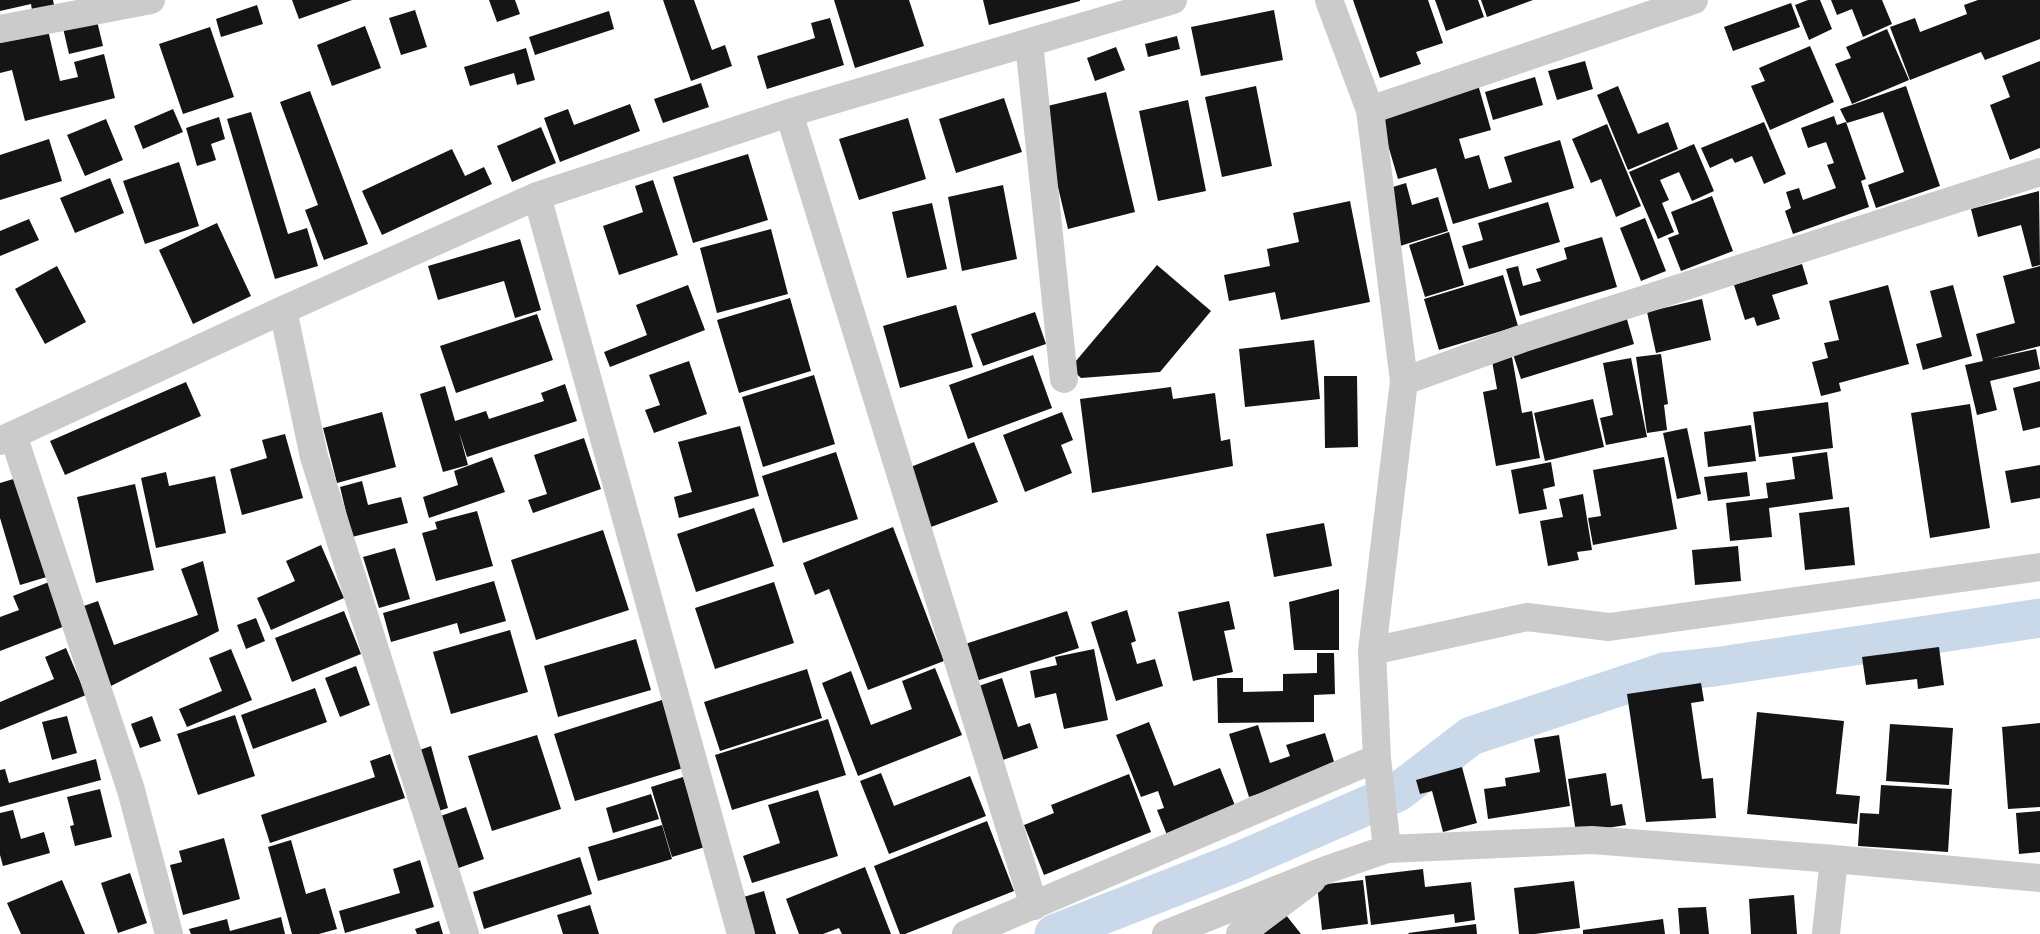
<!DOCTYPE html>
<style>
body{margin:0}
canvas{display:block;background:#fff}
</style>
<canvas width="2040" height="934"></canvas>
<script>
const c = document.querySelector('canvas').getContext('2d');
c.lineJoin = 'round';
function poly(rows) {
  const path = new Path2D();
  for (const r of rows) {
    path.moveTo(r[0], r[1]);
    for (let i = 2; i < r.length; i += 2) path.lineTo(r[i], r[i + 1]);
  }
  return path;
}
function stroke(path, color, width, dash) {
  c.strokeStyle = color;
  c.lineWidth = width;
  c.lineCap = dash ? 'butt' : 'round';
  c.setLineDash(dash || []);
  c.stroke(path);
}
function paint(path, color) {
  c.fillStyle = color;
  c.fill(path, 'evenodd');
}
const canal = poly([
 [1054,934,1235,863,1398,792,1471,736,1664,672,1714,667,2040,618]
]);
const building = poly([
 [0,0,53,0,54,5,32,10,31,4,0,11],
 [292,0,352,0,299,19],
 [489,0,515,0,520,14,497,22],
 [663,0,694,0,712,50,725,45,732,66,691,81],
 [834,0,909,0,924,46,855,68],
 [983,0,1080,0,1080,1,989,25],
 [1353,0,1428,0,1443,43,1416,52,1421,64,1380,78],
 [1435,0,1478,0,1484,17,1446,31],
 [1481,0,1533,0,1487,17],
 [1808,0,1820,0,1832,29,1809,40,1795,5],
 [1831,0,1882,0,1892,24,1863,37,1852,9,1837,15],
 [1978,0,2040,0,2040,39,1985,60,1981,52,1910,80,1890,27,1915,18,1920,32,1967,14,1964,5],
 [1791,3,1800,27,1733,51,1724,27],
 [257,5,263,24,221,37,216,19],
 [415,10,427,47,401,55,389,18],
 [1274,10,1283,60,1201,76,1191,27],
 [609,11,614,29,535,55,529,37],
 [830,18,844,65,767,89,757,56,815,38,811,23],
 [97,21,103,46,69,54,63,28],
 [47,26,60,81,78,77,74,62,104,54,115,98,25,121,12,70,0,73,0,38],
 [365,26,381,68,332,86,317,45],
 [210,27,234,97,183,114,159,44],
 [1887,29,1909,80,1852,104,1835,64,1851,58,1846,47],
 [1177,36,1180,49,1148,57,1145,44],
 [1810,46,1834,102,1770,130,1751,86,1765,81,1759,68],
 [1116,47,1125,70,1095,81,1087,58],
 [526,48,535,80,517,85,514,73,470,86,464,67],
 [1585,61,1593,89,1557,100,1548,71],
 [2040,61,2040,148,2010,160,1990,105,2010,97,2002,76],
 [1535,77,1543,105,1493,120,1485,92],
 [1477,81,1491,130,1459,139,1465,159,1479,155,1489,189,1512,182,1504,157,1560,140,1574,188,1453,224,1436,168,1398,179,1378,111],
 [701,83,709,107,663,123,654,99],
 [1256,86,1272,166,1222,177,1205,97],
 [1618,86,1638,134,1668,122,1678,149,1628,170,1597,95],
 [1906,86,1940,186,1876,208,1868,185,1904,172,1883,112,1847,123,1840,109],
 [310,91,368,244,324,260,305,210,318,205,280,102],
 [1106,92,1135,212,1068,229,1039,108],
 [1004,98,1022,152,956,173,939,119],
 [1188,100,1206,191,1158,201,1139,111],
 [630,104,640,131,560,162,544,118,568,109,574,125],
 [173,109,183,132,143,149,134,126],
 [251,112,288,234,307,228,318,266,275,279,227,119],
 [1834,116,1837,125,1846,122,1866,179,1861,181,1869,207,1793,234,1785,211,1791,208,1786,192,1799,188,1803,200,1836,188,1827,165,1834,163,1826,142,1808,148,1801,128],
 [219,117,225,139,211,144,216,160,197,166,186,128],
 [908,118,926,179,859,200,839,139],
 [106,119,123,160,85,176,67,135],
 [1764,122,1786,174,1764,184,1752,156,1735,163,1732,158,1710,168,1701,148],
 [1607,124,1641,206,1616,217,1601,179,1591,183,1572,139],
 [541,127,556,163,512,182,497,146],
 [49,139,62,181,0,200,0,155],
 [1694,144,1714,191,1692,201,1679,172,1660,180,1669,200,1662,203,1674,232,1658,239,1629,172],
 [452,149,465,176,484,167,492,184,382,235,362,191],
 [748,154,768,220,693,243,673,177],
 [179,162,199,226,145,244,123,181],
 [110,178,124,213,75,233,60,198],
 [653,180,678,255,619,275,603,226,643,212,635,186],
 [1406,183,1412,205,1438,197,1448,231,1400,246,1383,190],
 [1003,185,1017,259,962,271,948,197],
 [2039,191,2040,265,2032,267,2021,225,1978,237,1971,209],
 [1712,196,1733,251,1681,271,1668,238,1679,234,1671,212],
 [1350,201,1370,302,1281,320,1275,292,1229,301,1224,275,1270,266,1267,249,1299,242,1293,213],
 [1548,202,1560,242,1469,269,1462,246,1483,240,1478,223],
 [932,203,947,269,907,278,892,212],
 [1645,218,1666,271,1641,281,1620,228],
 [29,219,39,240,0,256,0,231],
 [217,223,251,296,193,324,159,250],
 [771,229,788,294,717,313,700,248],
 [1449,232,1464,285,1425,297,1409,245],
 [1602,237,1617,287,1520,316,1506,269,1518,266,1523,286,1541,281,1536,269,1567,259,1564,248],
 [520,239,541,310,515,318,504,281,438,300,428,266],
 [1802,264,1808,284,1772,295,1780,319,1757,326,1754,317,1745,320,1734,285],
 [1157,265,1211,311,1160,372,1081,378,1070,368],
 [57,266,86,322,45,344,15,289],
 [2040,266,2040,346,1990,359,2036,349,2040,369,1990,381,1997,410,1977,415,1965,365,1983,361,1976,334,2015,323,2003,276],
 [1503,275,1518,326,1439,350,1424,299],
 [688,285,705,330,610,367,604,352,647,335,636,305],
 [1888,285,1909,364,1839,383,1841,391,1821,396,1812,362,1828,358,1824,343,1839,340,1829,301],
 [1953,285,1972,356,1923,370,1916,344,1942,337,1930,291],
 [790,298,811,371,739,393,717,320],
 [1702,299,1711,340,1656,353,1647,312],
 [956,305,973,367,900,388,883,326],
 [1035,312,1046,344,983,366,971,334],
 [537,314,553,360,456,393,440,346],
 [1626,316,1634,344,1521,379,1512,351],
 [1314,340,1320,399,1245,407,1239,349],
 [1661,354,1668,404,1664,405,1667,430,1647,433,1636,357],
 [1033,355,1052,408,968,439,949,385],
 [1512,357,1522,413,1532,411,1540,458,1496,466,1483,392,1497,389,1492,361],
 [1631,358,1647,437,1606,445,1600,418,1613,415,1603,363],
 [689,361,707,414,654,433,645,410,660,405,649,375],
 [814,375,835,444,763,467,742,397],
 [1324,376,1357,376,1358,447,1325,448],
 [2040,381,2040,427,2023,431,2013,388],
 [186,382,201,416,65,475,50,441],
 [565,384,577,421,467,457,459,432,468,465,443,472,420,394,445,386,455,421,486,411,489,419,544,401,541,393],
 [1171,387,1173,399,1215,393,1221,441,1230,439,1233,466,1092,493,1080,399],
 [1593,399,1604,447,1545,461,1534,413],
 [1828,402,1833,448,1759,457,1753,412],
 [1970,404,1990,528,1930,538,1911,413],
 [382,412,396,467,337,483,323,428],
 [1062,412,1073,440,1061,445,1072,473,1025,492,1003,435],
 [1751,425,1756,461,1708,467,1704,432],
 [740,426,759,496,679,518,674,497,692,492,678,442],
 [1687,428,1701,494,1677,499,1663,433],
 [285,434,303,498,242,515,230,469,267,458,262,440],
 [584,438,601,489,533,513,528,500,547,494,534,455],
 [974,442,998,502,931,527,908,468],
 [836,452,858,519,783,543,762,476],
 [1827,452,1833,499,1769,508,1772,537,1730,541,1726,503,1768,498,1766,483,1795,479,1792,457],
 [492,457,505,492,429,518,423,497,458,485,454,471],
 [1664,457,1677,529,1593,545,1588,518,1601,516,1593,470],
 [1551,462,1555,486,1543,489,1547,509,1519,514,1511,470],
 [2040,465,2040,498,2011,503,2005,471],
 [166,472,169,486,215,476,226,533,156,548,141,478],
 [1747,472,1750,496,1708,501,1704,477],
 [20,477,50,576,20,585,0,518,0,483],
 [362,481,368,505,401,497,408,523,352,537,340,487],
 [135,484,154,570,96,583,77,497],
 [1583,494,1592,550,1577,552,1579,560,1548,566,1540,521,1563,517,1559,499],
 [1849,507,1855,565,1805,570,1799,513],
 [754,508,774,566,696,592,677,534],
 [477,511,493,566,436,581,422,533,437,529,435,522],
 [1324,523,1332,566,1274,577,1266,534],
 [893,527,944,661,868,690,829,589,815,595,803,563],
 [603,530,629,610,536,640,511,560],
 [321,545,344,598,271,630,257,598,295,581,286,561],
 [1738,546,1741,581,1695,585,1692,550],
 [395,548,410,599,379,608,363,557],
 [203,561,219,631,111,686,81,607,98,601,114,645,198,615,181,569],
 [494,581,506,621,460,634,457,623,391,642,383,613],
 [49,582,65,626,0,651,0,617,19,610,13,596],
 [774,582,794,643,715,669,695,608],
 [1339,589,1339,650,1294,650,1289,602],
 [1229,601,1235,629,1224,631,1233,672,1193,681,1178,612],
 [1127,610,1136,641,1131,643,1137,664,1155,659,1163,686,1116,701,1091,622],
 [344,611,361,654,292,682,275,638],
 [1067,611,1079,648,973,682,962,645],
 [256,618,265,641,246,649,237,625],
 [510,630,528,692,451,714,433,652],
 [636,639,651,690,558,717,544,666],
 [1939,647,1944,685,1918,689,1917,679,1866,685,1862,657],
 [66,648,86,695,0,730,0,702,54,679,45,657],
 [231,649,252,700,187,727,179,709,222,691,209,658],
 [1094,649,1108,720,1064,729,1056,693,1035,698,1030,671,1057,665,1055,657],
 [1317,653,1334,653,1335,694,1314,695,1314,722,1218,723,1217,678,1243,678,1243,692,1283,691,1283,674,1317,673],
 [356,666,370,705,340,717,325,678],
 [935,668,962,735,858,776,822,683,851,671,871,725,912,709,902,681],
 [807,669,822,718,720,751,704,702],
 [1002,678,1018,727,1030,723,1038,748,994,763,970,689],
 [1701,683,1704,701,1691,703,1702,779,1713,778,1716,818,1646,822,1627,694],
 [315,688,327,722,253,749,241,715],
 [662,700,683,768,575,801,554,734],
 [1757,712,1844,721,1836,794,1860,796,1857,824,1747,814],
 [235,715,255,776,198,795,177,734],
 [67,716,77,753,52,760,42,722],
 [152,716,161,741,140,748,131,724],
 [828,719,846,775,732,810,715,755],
 [1149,722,1174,786,1220,768,1238,813,1169,840,1157,810,1164,808,1158,791,1141,797,1116,735],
 [2040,723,2040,807,2008,809,2002,727],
 [1890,724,1953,728,1949,785,1886,781],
 [1258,725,1270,763,1290,756,1286,745,1325,733,1336,768,1249,797,1229,734],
 [537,735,561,809,492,831,468,756],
 [1559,735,1570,806,1488,819,1484,789,1506,786,1505,778,1540,772,1534,739],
 [431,746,448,808,432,813,414,752],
 [390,754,405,798,270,843,261,815,375,777,370,761],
 [96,759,101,780,0,807,0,770,5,769,9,783],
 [1462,767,1477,823,1443,832,1432,791,1420,794,1416,780],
 [881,773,894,806,970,776,986,816,889,854,860,781],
 [1606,773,1611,806,1622,804,1626,825,1576,833,1568,779],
 [1129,774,1151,832,1044,875,1024,825,1054,813,1051,805],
 [683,777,705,847,672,857,651,787],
 [1881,785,1952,789,1948,852,1858,846,1860,813,1879,814],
 [100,789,112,837,75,846,70,826,74,825,67,797],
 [818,790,838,856,752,883,743,856,780,843,768,805],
 [651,794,659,819,613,833,606,808],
 [466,807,484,859,453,870,435,818],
 [13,810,21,839,44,832,50,853,3,866,0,855,0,813],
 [2040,811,2040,852,2019,854,2016,813],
 [987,821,1014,891,905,934,900,934,874,866],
 [662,825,672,859,598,881,588,847],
 [224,838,240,899,183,915,170,865,182,862,179,851],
 [291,840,306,894,325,888,337,929,319,934,292,934,268,847],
 [580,857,592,894,484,929,473,892],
 [420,860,434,907,345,933,339,911,400,893,393,869],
 [865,867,891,934,842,934,839,928,823,934,799,934,786,899],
 [1423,869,1425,887,1471,882,1475,920,1455,923,1454,914,1371,925,1365,876],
 [130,873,147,923,118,933,101,883],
 [62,880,85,934,21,934,7,903],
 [1363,880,1368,924,1322,930,1317,885],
 [1574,881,1580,928,1535,934,1519,934,1514,888],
 [764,891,776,934,751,934,740,898],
 [1794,895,1797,934,1751,934,1749,899],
 [590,905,599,934,563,934,557,915],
 [1706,907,1709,934,1680,934,1678,908],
 [1286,915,1301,934,1263,934],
 [281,917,285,934,191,934,189,929,227,919,230,931],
 [1663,919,1665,934,1583,934,1583,930],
 [439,921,443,934,417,934,415,929],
 [1476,924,1477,934,1409,934,1408,933]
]);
const minor = poly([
 [1329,0,1370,110,1404,381,1372,651,1377,758,1387,849,1592,840,1834,859,2040,878],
 [0,29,151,0],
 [1029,43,1064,379],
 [1370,110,1694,0],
 [789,113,1034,906],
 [537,196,741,934],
 [283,310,314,457,465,934],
 [1404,381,1521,339,2040,172],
 [13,435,131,790,169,934],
 [0,441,283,310,537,196,789,113,1173,0],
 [1372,651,1527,617,1609,627,2040,567],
 [966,934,1377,758],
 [1240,934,1312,880],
 [1826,934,1834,859]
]);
const tertiary = poly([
 [1166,934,1326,870,1387,849]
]);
stroke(canal, '#cad9e9', 39);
paint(building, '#151515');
stroke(minor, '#cbcbcb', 28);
stroke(tertiary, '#cbcbcb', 28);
</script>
